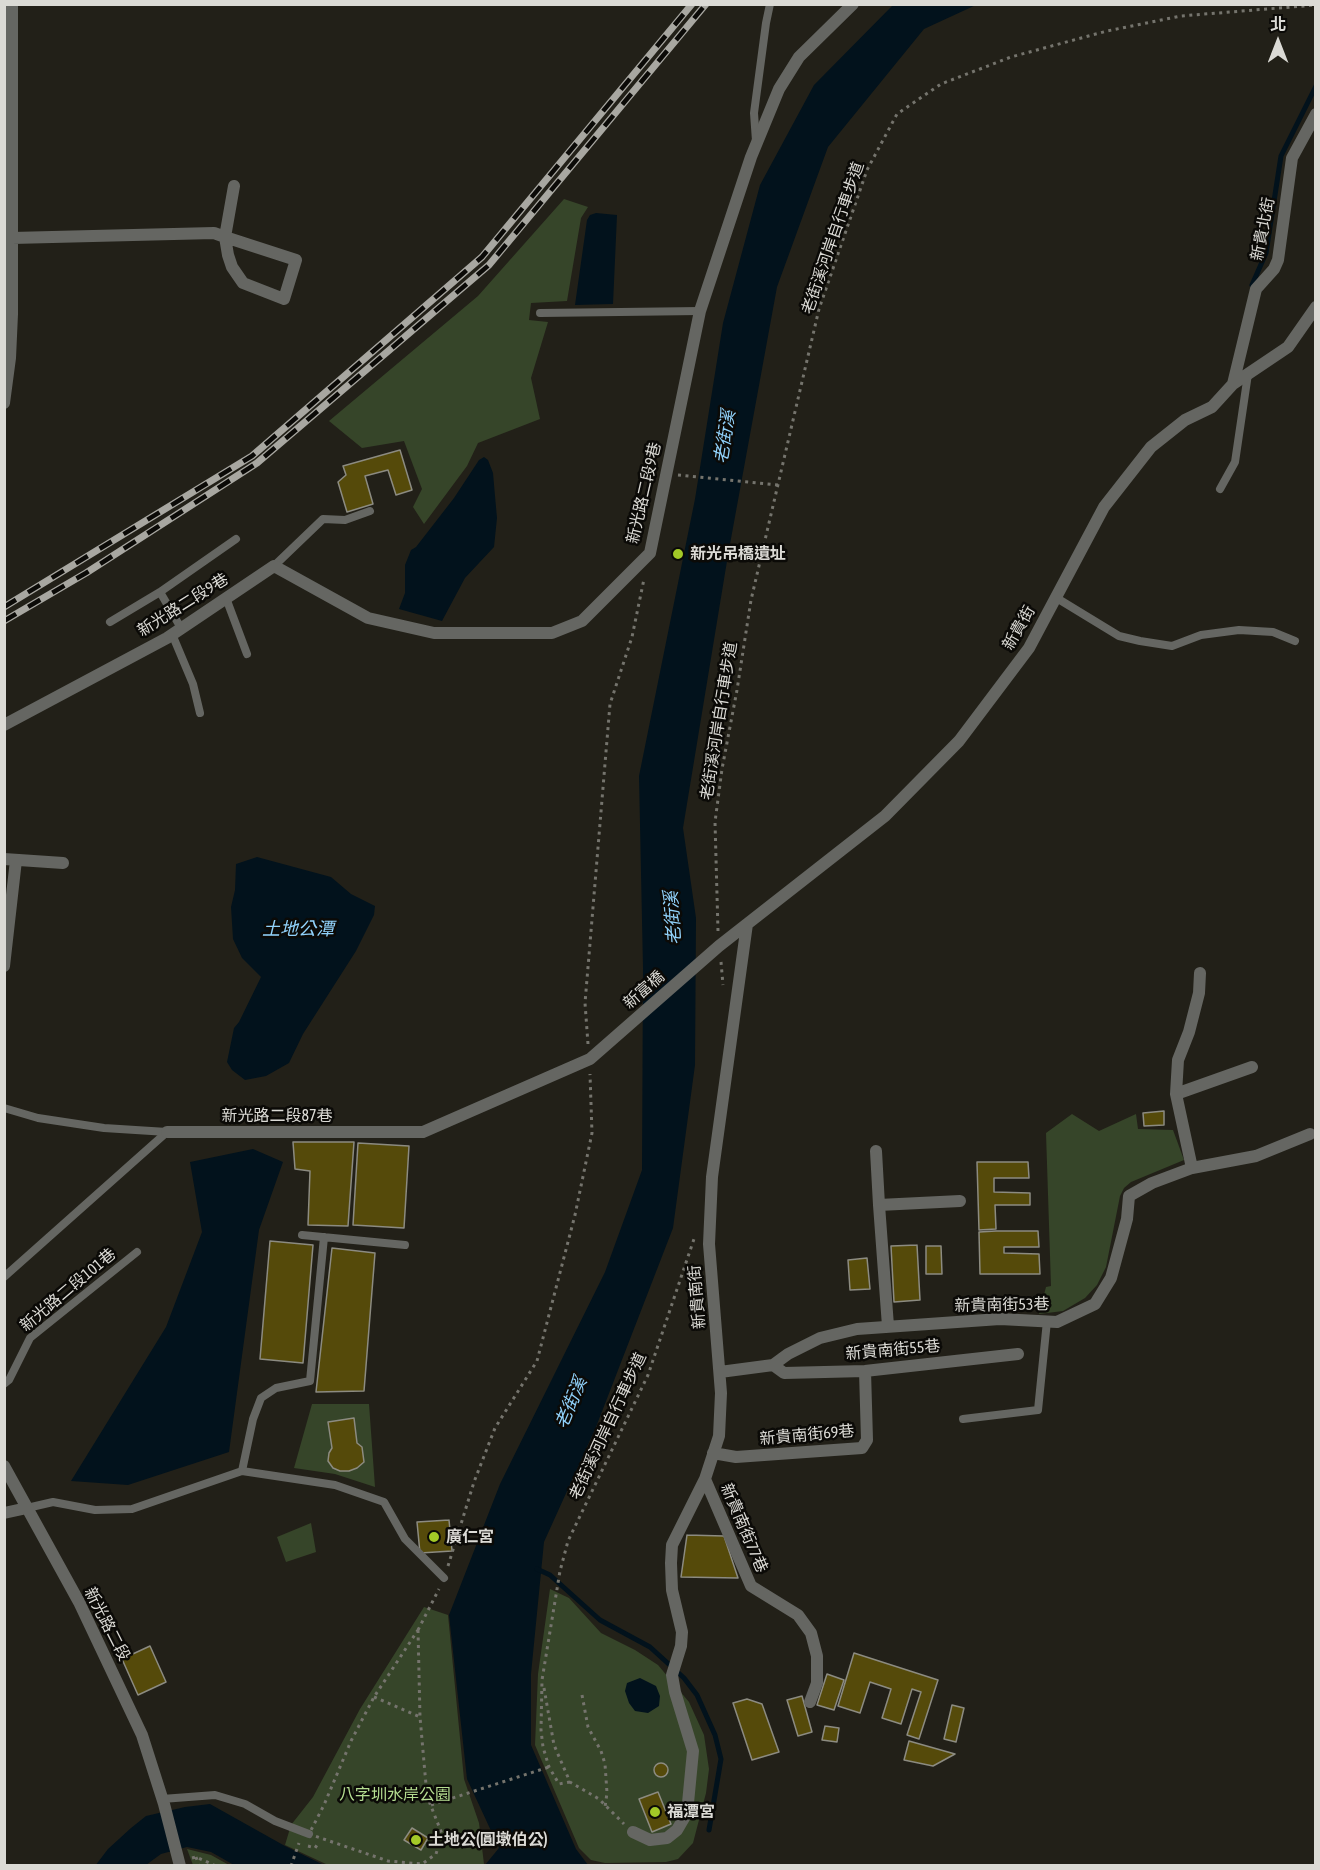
<!DOCTYPE html>
<meta charset="utf-8">
<style>
body{margin:0}
#map{position:relative;width:1320px;height:1870px;overflow:hidden;background:#222018;font-family:"Asap Condensed","Noto Sans TC",sans-serif}
canvas{display:block}
.frame{position:absolute;inset:0;border:6px solid #dbdad5;pointer-events:none}
.north{position:absolute;left:1248px;top:12px;width:60px;height:60px;-webkit-text-stroke:4px #0b0a07;paint-order:stroke;rotate:0deg;font-size:16px;font-weight:700;line-height:24px;text-align:center;color:#dbdad5}
.north::after{content:'';display:block;margin:auto;width:21px;height:27px;background:#dbdad5;clip-path:polygon(50% 0,100% 100%,50% 72%,0 100%)}
</style>
<div id="map">
<canvas width="1320" height="1870"></canvas>
<div class="frame"></div>
<div class="north">北</div>
</div>
<script>
const c = document.querySelector('canvas').getContext('2d');
c.lineJoin = 'round';
function paint(path, color) {
  c.fillStyle = color;
  c.fill(path, 'evenodd');
}
function poly(rows) {
  const path = new Path2D();
  for (const r of rows) {
    if (r.length === 3) {
      path.moveTo(r[0] + r[2], r[1]);
      path.arc(r[0], r[1], r[2], 0, 2 * Math.PI);
      continue;
    }
    path.moveTo(r[0], r[1]);
    for (let i = 2; i < r.length; i += 2) path.lineTo(r[i], r[i + 1]);
  }
  return path;
}
function stroke(path, color, width, dash) {
  c.strokeStyle = color;
  c.lineWidth = width;
  c.lineCap = dash ? 'butt' : 'round';
  c.setLineDash(dash || []);
  c.stroke(path);
}
function label(font, color, halo, rows, align = 'center') {
  c.font = font + ' "Asap Condensed","Noto Sans TC",sans-serif';
  c.lineWidth = 5;
  c.setLineDash([]);
  c.textBaseline = 'middle';
  c.strokeStyle = halo;
  c.fillStyle = color;
  for (const [text, x, y, turn = 0] of rows) {
    c.save();
    c.translate(x, y);
    c.rotate((+turn || 0) * Math.PI / 180);
    c.textAlign = isNaN(turn) ? turn : align;
    if (halo) c.strokeText(text, 0, 0);
    c.fillText(text, 0, 0);
    c.restore();
  }
}
const green = poly([
 [564,199,588,207,581,218,567,301,531,303,529,320,548,322,531,378,540,419,478,443,467,466,424,524,413,507,422,489,404,441,362,448,329,421,478,296],
 [1072,1114,1099,1131,1136,1114,1138,1129,1173,1130,1184,1160,1131,1182,1124,1188,1120,1196,1106,1267,1097,1285,1085,1298,1063,1311,1039,1314,1046,1287,1051,1286,1046,1133],
 [312,1404,369,1404,375,1487,335,1474,294,1468],
 [311,1523,316,1552,286,1562,277,1537],
 [550,1589,569,1598,601,1633,635,1650,658,1665,689,1702,704,1735,709,1769,706,1793,693,1843,678,1859,666,1862,605,1863,591,1860,579,1848,535,1745,538,1674],
 [424,1607,448,1615,464,1779,479,1823,484,1864,328,1865,285,1845,291,1825,313,1797,360,1709],
 [187,1849,211,1855,229,1865,193,1865]
]);
const water = poly([
 [893,5,976,5,924,29,828,147,777,287,728,555,683,828,696,918,695,1065,673,1228,596,1427,544,1542,531,1674,531,1745,576,1849,588,1865,485,1865,499,1848,467,1779,449,1615,500,1484,605,1272,642,1170,643,968,639,776,695,499,723,323,760,185,814,85],
 [596,213,617,215,613,304,575,305,587,220,590,215],
 [484,457,488,460,493,473,495,496,497,518,494,547,465,578,442,621,399,609,405,593,405,565,411,550,416,547,454,498,479,460],
 [257,857,331,877,351,894,375,906,374,915,356,951,303,1034,289,1063,266,1076,245,1080,232,1070,227,1062,234,1028,239,1022,261,977,242,958,233,939,231,907,235,890,236,864],
 [253,1149,283,1162,259,1230,229,1452,128,1485,71,1481,166,1327,202,1232,190,1162],
 [640,1678,656,1686,660,1696,659,1706,648,1713,635,1711,629,1703,625,1691,627,1683],
 [210,1804,285,1846,324,1865,234,1865,211,1852,187,1847,161,1854,146,1865,95,1866,108,1849,131,1828,146,1816,185,1807]
]);
const stream = poly([
 [1252,285,1266,253,1281,156,1316,86],
 [537,1569,550,1575,600,1620,650,1647,684,1678,697,1695,715,1735,721,1759,709,1830]
]);
const building = poly([
 [400,450,412,490,396,495,388,470,365,476,373,504,347,512,338,482,346,475,343,466,400,450],
 [1164,1111,1164,1125,1144,1126,1143,1113,1164,1111],
 [293,1142,354,1142,348,1226,308,1225,310,1171,295,1169,293,1142],
 [358,1143,409,1146,404,1228,353,1225,358,1143],
 [977,1162,1028,1162,1029,1178,994,1178,994,1192,1030,1193,1030,1205,995,1205,996,1229,979,1230,977,1162],
 [996,1231,1038,1231,1039,1247,1004,1247,1004,1253,1039,1254,1040,1274,980,1274,979,1232,996,1231],
 [270,1241,313,1245,303,1363,260,1359,270,1241],
 [917,1245,920,1300,894,1302,891,1246,917,1245],
 [926,1246,941,1246,942,1274,926,1274,926,1246],
 [332,1248,375,1253,364,1391,316,1392,332,1248],
 [867,1258,870,1289,850,1290,848,1260,867,1258],
 [354,1418,357,1443,362,1447,364,1462,357,1468,349,1471,340,1471,333,1468,328,1461,329,1453,332,1448,328,1422,354,1418],
 [449,1520,452,1551,420,1553,417,1522,449,1520],
 [687,1535,724,1536,738,1578,681,1577,687,1535],
 [150,1646,166,1682,138,1695,122,1659,150,1646],
 [854,1653,938,1680,919,1739,907,1735,921,1692,912,1689,901,1724,882,1718,891,1689,870,1682,860,1713,838,1706,854,1653],
 [827,1674,844,1680,834,1710,817,1705,827,1674],
 [802,1696,812,1732,798,1736,787,1700,802,1696],
 [747,1699,762,1704,779,1752,752,1760,733,1703,747,1699],
 [952,1705,964,1708,956,1742,944,1739,952,1705],
 [825,1726,839,1728,837,1742,822,1740,825,1726],
 [909,1741,955,1754,933,1766,904,1760,909,1741],
 [661,1770,7],
 [658,1792,671,1824,652,1832,639,1799,658,1792],
 [412,1828,428,1838,421,1850,404,1840,412,1828]
]);
const path = poly([
 [678,475,778,485],
 [718,931,715,822,722,769,737,690,751,600,819,309,867,170,897,114,941,84,1011,57,1107,31,1181,16,1316,5],
 [721,962,723,985],
 [588,1044,585,1003,610,704,632,637,644,579],
 [448,1566,474,1482,495,1428,537,1361,575,1215,592,1133,590,1074],
 [418,1630,439,1589],
 [418,1630,420,1717,427,1796,442,1834,436,1854,422,1864,388,1861,309,1834,324,1805,351,1741,374,1697,418,1630],
 [544,1688,554,1745,570,1782,599,1799,624,1824],
 [582,1695,588,1727,601,1751,605,1764,607,1793,605,1807],
 [374,1697,420,1717],
 [570,1782,559,1784,549,1767,543,1747,541,1730,542,1680,560,1571,568,1541,648,1375,694,1239],
 [431,1805,549,1767],
 [308,1846,315,1848,319,1842],
 [196,1857,199,1866],
 [192,1858,196,1857,216,1866],
 [291,1866,299,1843]
]);
const lane = poly([
 [756,141,754,113,766,23,770,4],
 [540,313,700,311],
 [1220,489,1235,462,1248,374],
 [274,566,323,519,345,520,370,511],
 [1055,597,1119,636,1140,641,1172,646,1201,635,1239,630,1273,632,1295,641],
 [226,598,247,654],
 [110,622,160,592],
 [181,628,160,592,236,539],
 [172,634,193,684,200,713],
 [4,1108,38,1118,104,1128,167,1132],
 [302,1235,405,1245],
 [4,1277,167,1132],
 [4,1384,9,1380,30,1338,137,1252],
 [963,1419,1038,1410,1047,1321],
 [242,1471,335,1485,384,1502,405,1539,444,1578],
 [27,1508,53,1502,95,1510,132,1509,242,1471,253,1419,261,1398,276,1388,310,1381,324,1237],
 [162,1799,215,1795,245,1804,275,1821,309,1834]
]);
const street = poly([
 [12,238,214,233,225,237,296,260,284,299,243,283,232,267,228,255,225,237,234,186],
 [1233,384,1256,289,1274,269,1278,260,1292,158,1316,114],
 [4,403,10,358,12,314,12,4],
 [4,725,167,638,274,566,368,618,434,633,552,633,582,621,650,553,700,311,751,157,779,89,799,57,853,4],
 [4,859,63,863],
 [4,966,16,860],
 [1176,1094,1252,1067],
 [167,1132,423,1132,590,1059,719,946,885,816,959,741,1029,648,1104,507,1151,447,1185,420,1212,407,1233,384,1288,347,1316,307],
 [876,1151,879,1205],
 [1192,1168,1176,1094,1178,1060,1189,1032,1199,993,1200,973],
 [888,1326,879,1205,960,1201],
 [773,1365,784,1373,865,1371,1018,1354],
 [720,1372,773,1365,788,1354,820,1338,857,1329,1000,1319,1057,1322,1095,1304,1111,1278,1127,1219,1129,1196,1152,1183,1192,1168,1256,1156,1310,1134],
 [713,1453,736,1457,862,1448,867,1440,865,1371],
 [4,1466,79,1602,142,1735,164,1804,180,1866],
 [705,1479,751,1586,798,1615,811,1633,817,1656,817,1683,810,1702],
 [4,1513,27,1508],
 [633,1832,650,1840,667,1838,677,1830,684,1818,688,1803,693,1751,675,1692,672,1675,681,1646,682,1632,672,1590,671,1563,672,1545,705,1479,719,1436,721,1393,709,1244,712,1177,747,924]
]);
const rail = poly([
 [4,607,252,456,482,257,692,4],
 [4,621,86,573,257,463,489,265,706,4]
]);
const markers = [
 [678,554,6,"#a3c927"],
 [434,1537,6,"#a3c927"],
 [655,1812,6,"#a3c927"],
 [416,1840,6,"#a3c927"]
];
const streetNames = [
 ["新貴北街",1263,229,-79],
 ["老街溪河岸自行車步道",833,238,-71],
 ["新光路二段9巷",644,493,-77],
 ["新光路二段9巷",183,605,-32],
 ["新貴街",1019,628,-60],
 ["老街溪河岸自行車步道",719,721,-81],
 ["新富橋",644,990,-41],
 ["新光路二段87巷",277,1116],
 ["新光路二段101巷",68,1290,-40],
 ["新貴南街",697,1297,-95],
 ["新貴南街53巷",1002,1305,-1],
 ["新貴南街55巷",893,1350,-5],
 ["老街溪河岸自行車步道",608,1426,-65],
 ["新貴南街69巷",807,1435,-5],
 ["新貴南街77巷",744,1528,67],
 ["新光路二段",107,1624,63]
];
const poiNames = [
 ["新光吊橋遺址",690,554],
 ["廣仁宮",446,1537],
 ["福潭宮",667,1812],
 ["土地公(圓墩伯公)",428,1840]
];
const parkNames = [
 ["八字圳水岸公園",395,1795]
];
const waterNames = [
 ["老街溪",725,437,-81],
 ["老街溪",673,918,-94],
 ["土地公潭",298,929],
 ["老街溪",571,1403,-67]
];
paint(green, '#364529');
paint(water, '#02121c');
stroke(stream, '#02121c', 5);
paint(building, '#554a0a');
stroke(building, '#8c8b81', 1.5);
stroke(path, '#75746d', 3, [3, 4.5]);
stroke(lane, '#656662', 8);
stroke(street, '#656662', 12);
stroke(rail, '#a8a7a1', 7);
stroke(rail, '#0b0a07', 4.5, [14]);
for (const [x, y, r, color] of markers) {
  const dot = new Path2D();
  dot.arc(x, y, r, 0, 2 * Math.PI);
  c.fillStyle = color;
  c.fill(dot);
  stroke(dot, '#0b0a07', 2);
}
label('16px', '#dbdad5', '#0b0a07', streetNames);
label('bold 16px', '#dbdad5', '#0b0a07', poiNames, 'left');
label('16px', '#b5dd91', '#0b0a07', parkNames);
label('italic 18px', '#91d2fb', '#0b0a07', waterNames);
</script>
